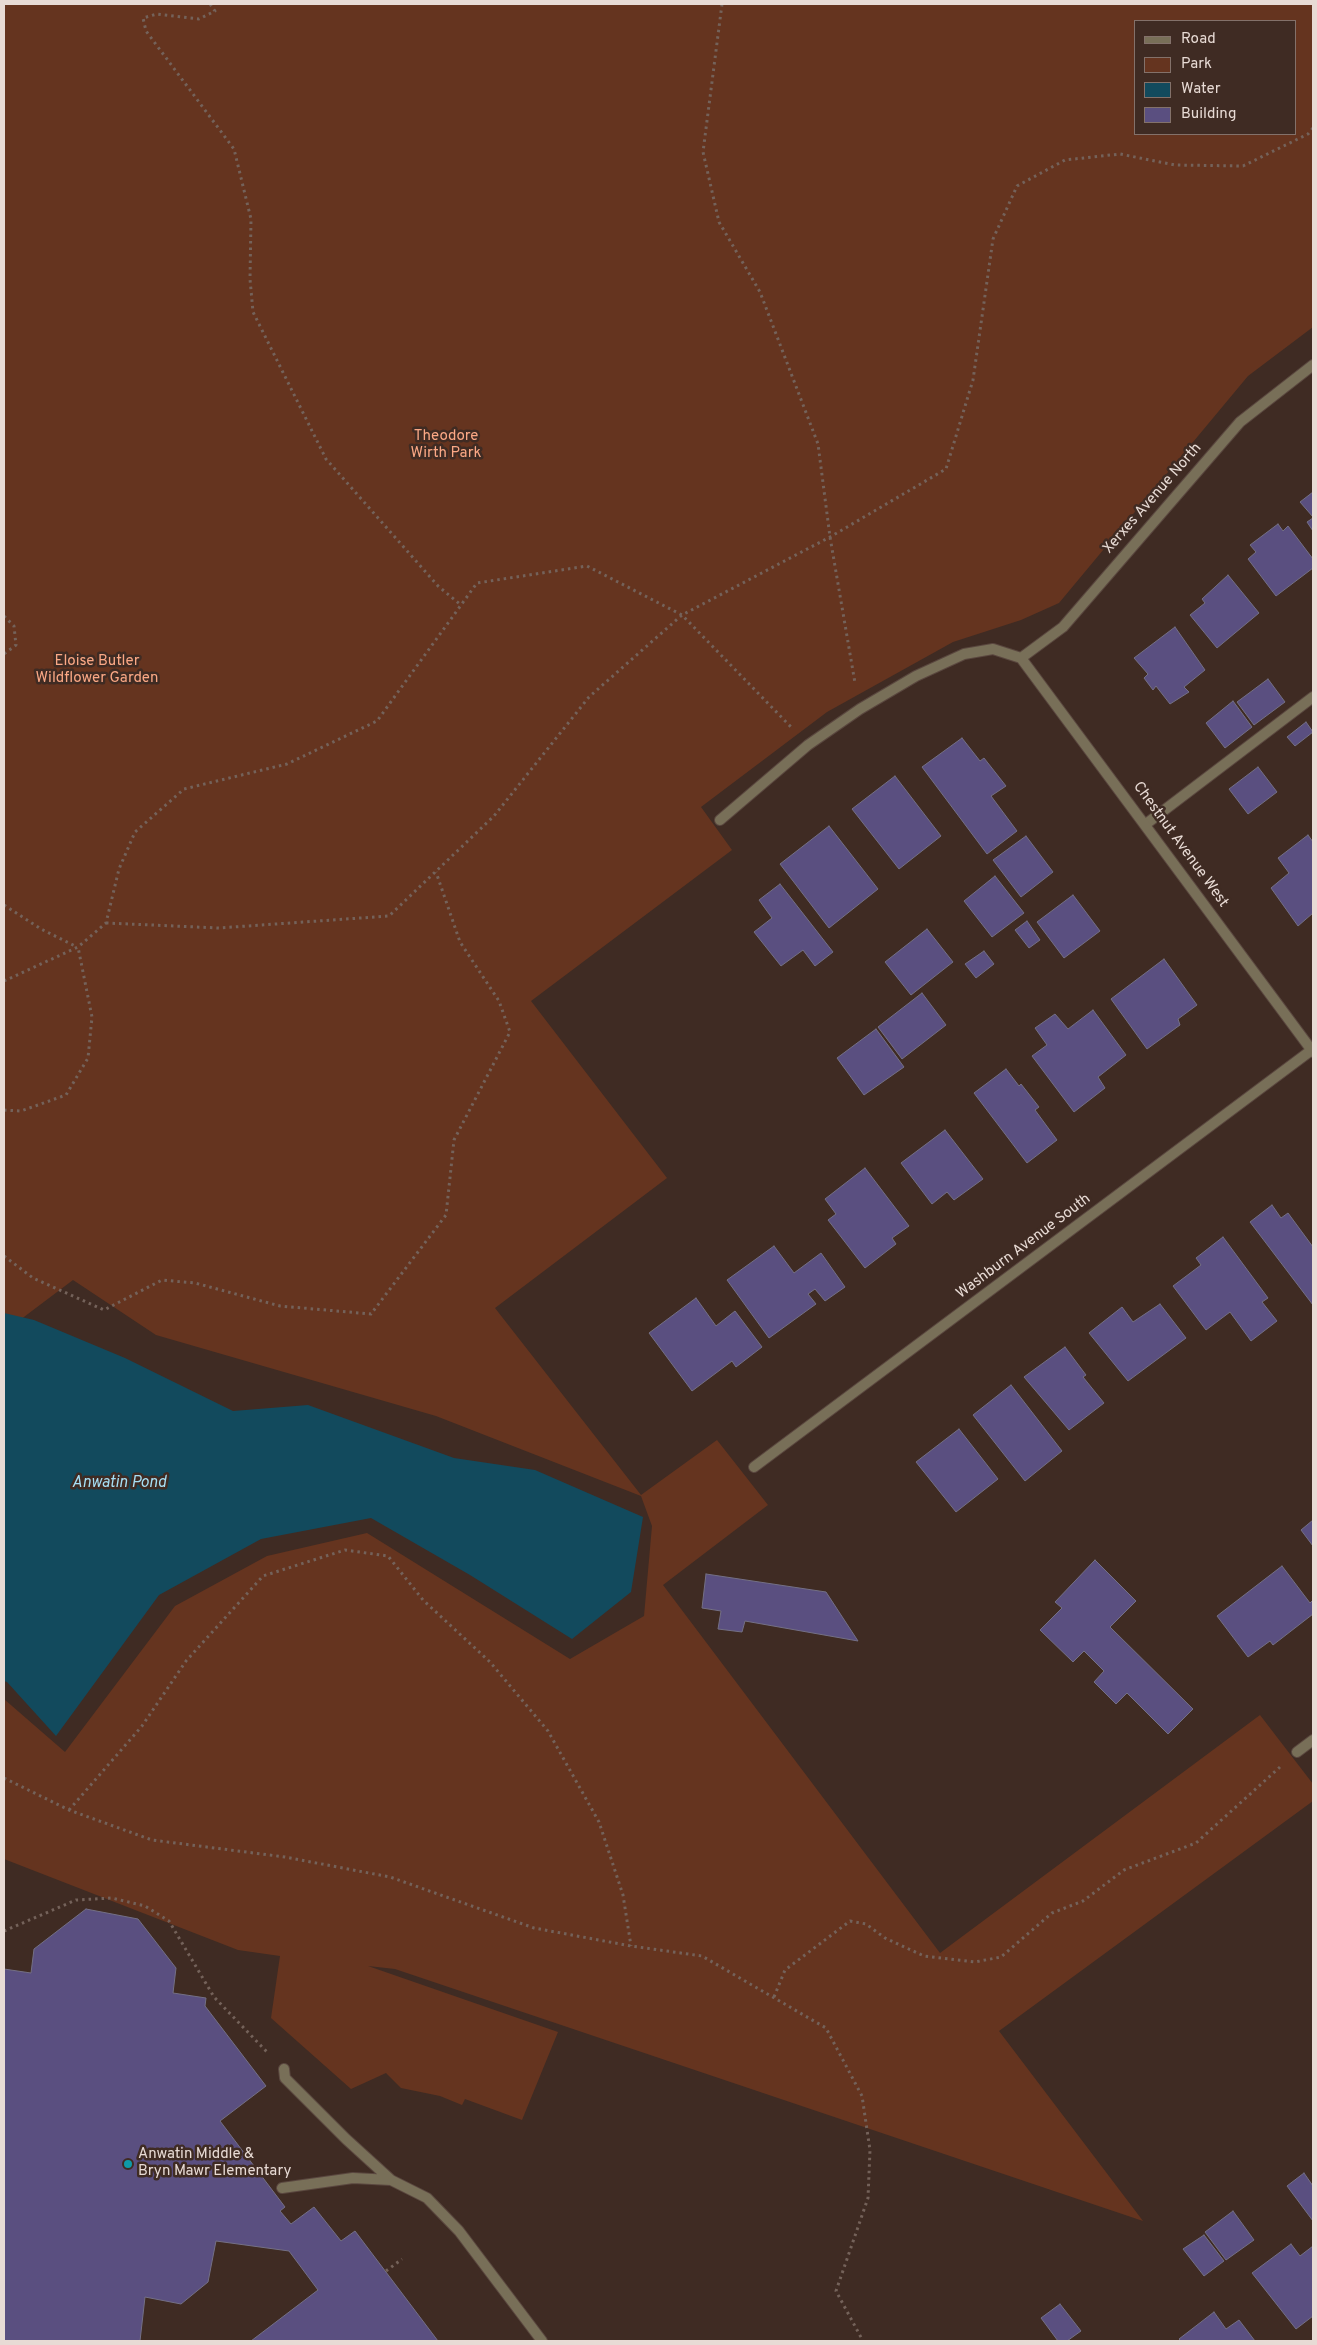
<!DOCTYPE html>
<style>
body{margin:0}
#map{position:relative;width:1317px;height:2345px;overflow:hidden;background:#3f2b23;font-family:Overpass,sans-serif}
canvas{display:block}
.frame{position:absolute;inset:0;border:5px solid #e8dbd5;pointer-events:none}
.legend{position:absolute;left:1134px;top:20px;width:162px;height:115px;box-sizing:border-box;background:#3f2b23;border:1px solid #83716a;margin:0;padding:6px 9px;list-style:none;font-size:15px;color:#e8dbd5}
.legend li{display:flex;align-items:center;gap:10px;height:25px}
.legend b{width:25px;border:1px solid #83716a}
</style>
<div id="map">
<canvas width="1317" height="2345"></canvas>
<div class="frame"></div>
<ul class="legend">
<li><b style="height:6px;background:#786f58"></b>Road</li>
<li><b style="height:14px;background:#65341f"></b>Park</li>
<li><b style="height:14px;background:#124a5d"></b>Water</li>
<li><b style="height:14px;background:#5a4f80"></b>Building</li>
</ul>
</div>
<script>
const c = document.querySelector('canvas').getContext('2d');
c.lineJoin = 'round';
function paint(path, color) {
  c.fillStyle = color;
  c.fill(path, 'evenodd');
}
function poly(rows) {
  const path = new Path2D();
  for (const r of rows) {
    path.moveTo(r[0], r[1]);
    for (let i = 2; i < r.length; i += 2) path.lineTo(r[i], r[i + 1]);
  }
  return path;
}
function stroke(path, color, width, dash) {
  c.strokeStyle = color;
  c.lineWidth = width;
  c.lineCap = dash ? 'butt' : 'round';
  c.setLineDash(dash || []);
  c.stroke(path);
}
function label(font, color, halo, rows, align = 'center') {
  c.font = font + ' Overpass,sans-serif';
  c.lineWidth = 5;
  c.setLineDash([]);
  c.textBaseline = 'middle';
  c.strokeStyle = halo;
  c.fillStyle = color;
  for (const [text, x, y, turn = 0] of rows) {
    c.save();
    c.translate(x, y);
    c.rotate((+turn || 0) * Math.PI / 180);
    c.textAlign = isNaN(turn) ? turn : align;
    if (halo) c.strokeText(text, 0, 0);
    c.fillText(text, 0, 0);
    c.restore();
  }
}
const green = poly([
 [4,4,1313,4,1313,327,1248,376,1059,603,1021,620,953,642,827,712,701,807,732,850,531,1001,667,1178,495,1308,641,1495,717,1440,768,1505,663,1585,940,1953,1260,1715,1313,1784,1313,1801,999,2031,1143,2221,395,1969,368,1966,558,2032,522,2120,465,2099,462,2105,440,2096,401,2088,386,2073,351,2089,271,2018,280,1956,238,1950,4,1859,4,1699,65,1752,175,1606,267,1556,367,1533,570,1659,644,1616,652,1526,641,1496,436,1416,156,1335,73,1280,4,1332],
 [1136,21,1296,21,1296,134,1136,134]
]);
const water = poly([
 [4,1313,34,1320,125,1358,233,1411,308,1405,454,1458,535,1470,643,1517,631,1592,572,1639,470,1575,371,1518,261,1539,159,1595,56,1736,7,1682,4,1681]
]);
const building = poly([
 [1313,492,1313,517,1300,502,1313,492],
 [1313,518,1313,531,1307,522,1313,518],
 [1278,524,1283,531,1288,526,1313,559,1313,568,1276,596,1248,559,1256,552,1250,545,1278,524],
 [1228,575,1259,613,1217,648,1190,615,1205,603,1202,599,1228,575],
 [1175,627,1205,670,1184,687,1189,692,1170,704,1156,686,1153,690,1144,678,1148,674,1134,658,1175,627],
 [1268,679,1285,702,1254,725,1237,702,1268,679],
 [1233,701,1252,727,1225,748,1206,723,1233,701],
 [1306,722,1313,732,1295,746,1287,737,1306,722],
 [962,738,980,761,984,758,1006,786,991,796,1017,831,987,854,922,767,962,738],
 [1258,767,1277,792,1248,814,1229,789,1258,767],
 [895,776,941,836,899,869,852,809,895,776],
 [829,826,878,889,829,928,780,864,829,826],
 [1308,835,1313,842,1313,913,1298,926,1271,888,1289,873,1278,858,1308,835],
 [1026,836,1053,872,1021,897,993,860,1026,836],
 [995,876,1024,913,992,937,964,901,995,876],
 [780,884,833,952,815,966,803,950,781,966,754,932,772,918,759,900,780,884],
 [1073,895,1100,931,1064,958,1037,922,1073,895],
 [1027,921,1040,940,1029,948,1015,930,1027,921],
 [927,929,953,962,911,995,885,962,927,929],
 [984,951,994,964,976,978,965,964,984,951],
 [1164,959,1197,1005,1178,1019,1180,1025,1147,1049,1111,999,1164,959],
 [922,993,946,1025,902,1059,878,1027,922,993],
 [1093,1010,1126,1055,1098,1077,1105,1088,1074,1112,1032,1056,1047,1045,1035,1028,1055,1014,1068,1029,1093,1010],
 [876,1029,904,1067,864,1095,837,1058,876,1029],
 [1006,1069,1019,1086,1021,1084,1039,1107,1035,1110,1057,1140,1027,1163,974,1093,1006,1069],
 [945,1130,983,1179,954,1200,947,1192,932,1204,901,1163,945,1130],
 [865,1168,909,1226,892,1238,896,1244,865,1268,828,1220,836,1214,825,1199,865,1168],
 [1272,1205,1281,1218,1288,1213,1313,1247,1313,1305,1250,1222,1272,1205],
 [1223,1237,1268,1298,1262,1302,1277,1321,1251,1341,1230,1312,1206,1330,1173,1286,1201,1265,1196,1258,1223,1237],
 [774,1246,794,1273,821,1253,845,1287,825,1301,815,1289,808,1294,816,1304,769,1338,727,1280,774,1246],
 [696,1298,716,1326,735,1311,762,1347,736,1367,732,1361,692,1391,649,1333,696,1298],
 [1160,1304,1186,1338,1128,1381,1089,1333,1122,1307,1133,1322,1160,1304],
 [1065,1347,1086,1375,1083,1377,1104,1403,1069,1430,1024,1377,1065,1347],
 [1011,1385,1062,1451,1025,1481,973,1415,1011,1385],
 [959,1429,998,1479,956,1512,916,1462,959,1429],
 [1313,1520,1313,1546,1301,1530,1313,1520],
 [1095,1560,1136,1601,1110,1627,1193,1709,1168,1734,1127,1693,1116,1704,1094,1682,1104,1671,1084,1651,1073,1662,1040,1630,1062,1608,1055,1602,1095,1560],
 [1282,1566,1310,1603,1313,1600,1313,1614,1273,1645,1270,1641,1248,1657,1217,1616,1282,1566],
 [706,1574,826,1592,858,1641,745,1621,742,1632,718,1629,721,1611,702,1608,706,1574],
 [86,1909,138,1919,176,1968,173,1993,206,1998,205,2006,266,2086,220,2121,285,2207,280,2211,291,2224,314,2207,341,2241,355,2231,438,2341,251,2341,318,2290,289,2251,216,2241,208,2282,181,2304,145,2297,140,2341,4,2341,4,1969,31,1973,34,1949,86,1909],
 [1304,2173,1313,2186,1313,2221,1287,2186,1304,2173],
 [1233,2211,1254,2240,1226,2260,1205,2232,1233,2211],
 [1204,2235,1224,2261,1204,2276,1183,2249,1204,2235],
 [1291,2244,1300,2256,1313,2246,1313,2316,1296,2329,1252,2273,1291,2244],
 [1060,2304,1081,2331,1067,2341,1058,2341,1041,2318,1060,2304],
 [1214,2312,1226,2329,1239,2320,1255,2341,1181,2341,1179,2339,1214,2312]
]);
const path = poly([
 [210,4,215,11,199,19,157,14,143,18,146,31,234,149,251,219,250,279,253,312,326,459,438,586,461,605],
 [722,4,703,152,719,222,760,292,818,444,830,537,855,683],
 [4,616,14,626,16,645,4,654],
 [4,905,41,929,77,947],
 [106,923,219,928,389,916,494,816,589,697,682,615,830,537,946,469,973,380,993,239,1017,186,1065,160,1120,154,1175,165,1243,166,1308,134,1313,128],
 [4,981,78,947,106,923,119,869,135,832,184,789,287,764,377,721,477,583,587,566,682,615,792,728],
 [4,1110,21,1111,66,1095,88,1058,92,1017,78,947],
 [4,1256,33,1278,104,1310,162,1280,195,1283,280,1306,371,1314,446,1215,454,1140,510,1032,499,1001,460,942,436,872],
 [4,1778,69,1810,152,1840,285,1857,390,1877,534,1928,631,1946,702,1956,826,2028,862,2096,870,2150,868,2198,836,2291,863,2341],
 [69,1810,142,1726,186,1661,263,1576,345,1550,388,1556,423,1600,490,1662,548,1731,599,1822,623,1895,631,1946],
 [4,1931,76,1900,112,1898,145,1906,169,1921,214,1997,267,2052],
 [774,1997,785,1970,850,1921,866,1924,885,1938,924,1956,975,1962,1001,1957,1052,1913,1083,1901,1124,1870,1196,1843,1280,1767],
 [386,2271,402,2259]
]);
const service = poly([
 [1146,824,1313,697],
 [284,2069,285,2078,346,2139,391,2180],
 [282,2188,353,2178,391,2180,427,2198,459,2231,542,2341]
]);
const minor = poly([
 [1021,658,1313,1052],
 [1021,658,1063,627,1240,422,1313,365],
 [720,820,808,745,860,709,916,676,964,654,993,649,1021,658],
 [754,1467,1313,1049],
 [1297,1752,1313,1740]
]);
const markers = [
 [128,2164,5,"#0f9aa8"]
];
const parkNames = [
 ["Theodore",446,437],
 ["Wirth Park",446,454],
 ["Eloise Butler",97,662],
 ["Wildflower Garden",97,679]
];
const streetNames = [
 ["Xerxes Avenue North",1153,499,-49],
 ["Chestnut Avenue West",1180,845,54],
 ["Washburn Avenue South",1024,1247,-37]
];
const poiNames = [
 ["Anwatin Middle &",138,2155],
 ["Bryn Mawr Elementary",138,2172]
];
const waterNames = [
 ["Anwatin Pond",119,1484]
];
paint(green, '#65341f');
paint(water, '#124a5d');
paint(building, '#5a4f80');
stroke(building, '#747085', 1);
stroke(service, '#5a473f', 12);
stroke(minor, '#5a473f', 12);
stroke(path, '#74625a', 3, [2.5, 4]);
stroke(service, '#786f58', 10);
stroke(minor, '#786f58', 10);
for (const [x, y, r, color] of markers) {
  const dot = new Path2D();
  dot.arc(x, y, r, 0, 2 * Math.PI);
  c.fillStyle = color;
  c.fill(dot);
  stroke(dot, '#3f2b23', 2);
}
label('15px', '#fba885', '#3f2b23', parkNames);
label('15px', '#e8dbd5', '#3f2b23', streetNames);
label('15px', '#e8dbd5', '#3f2b23', poiNames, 'left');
label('italic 16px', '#a6dff5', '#3f2b23', waterNames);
</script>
